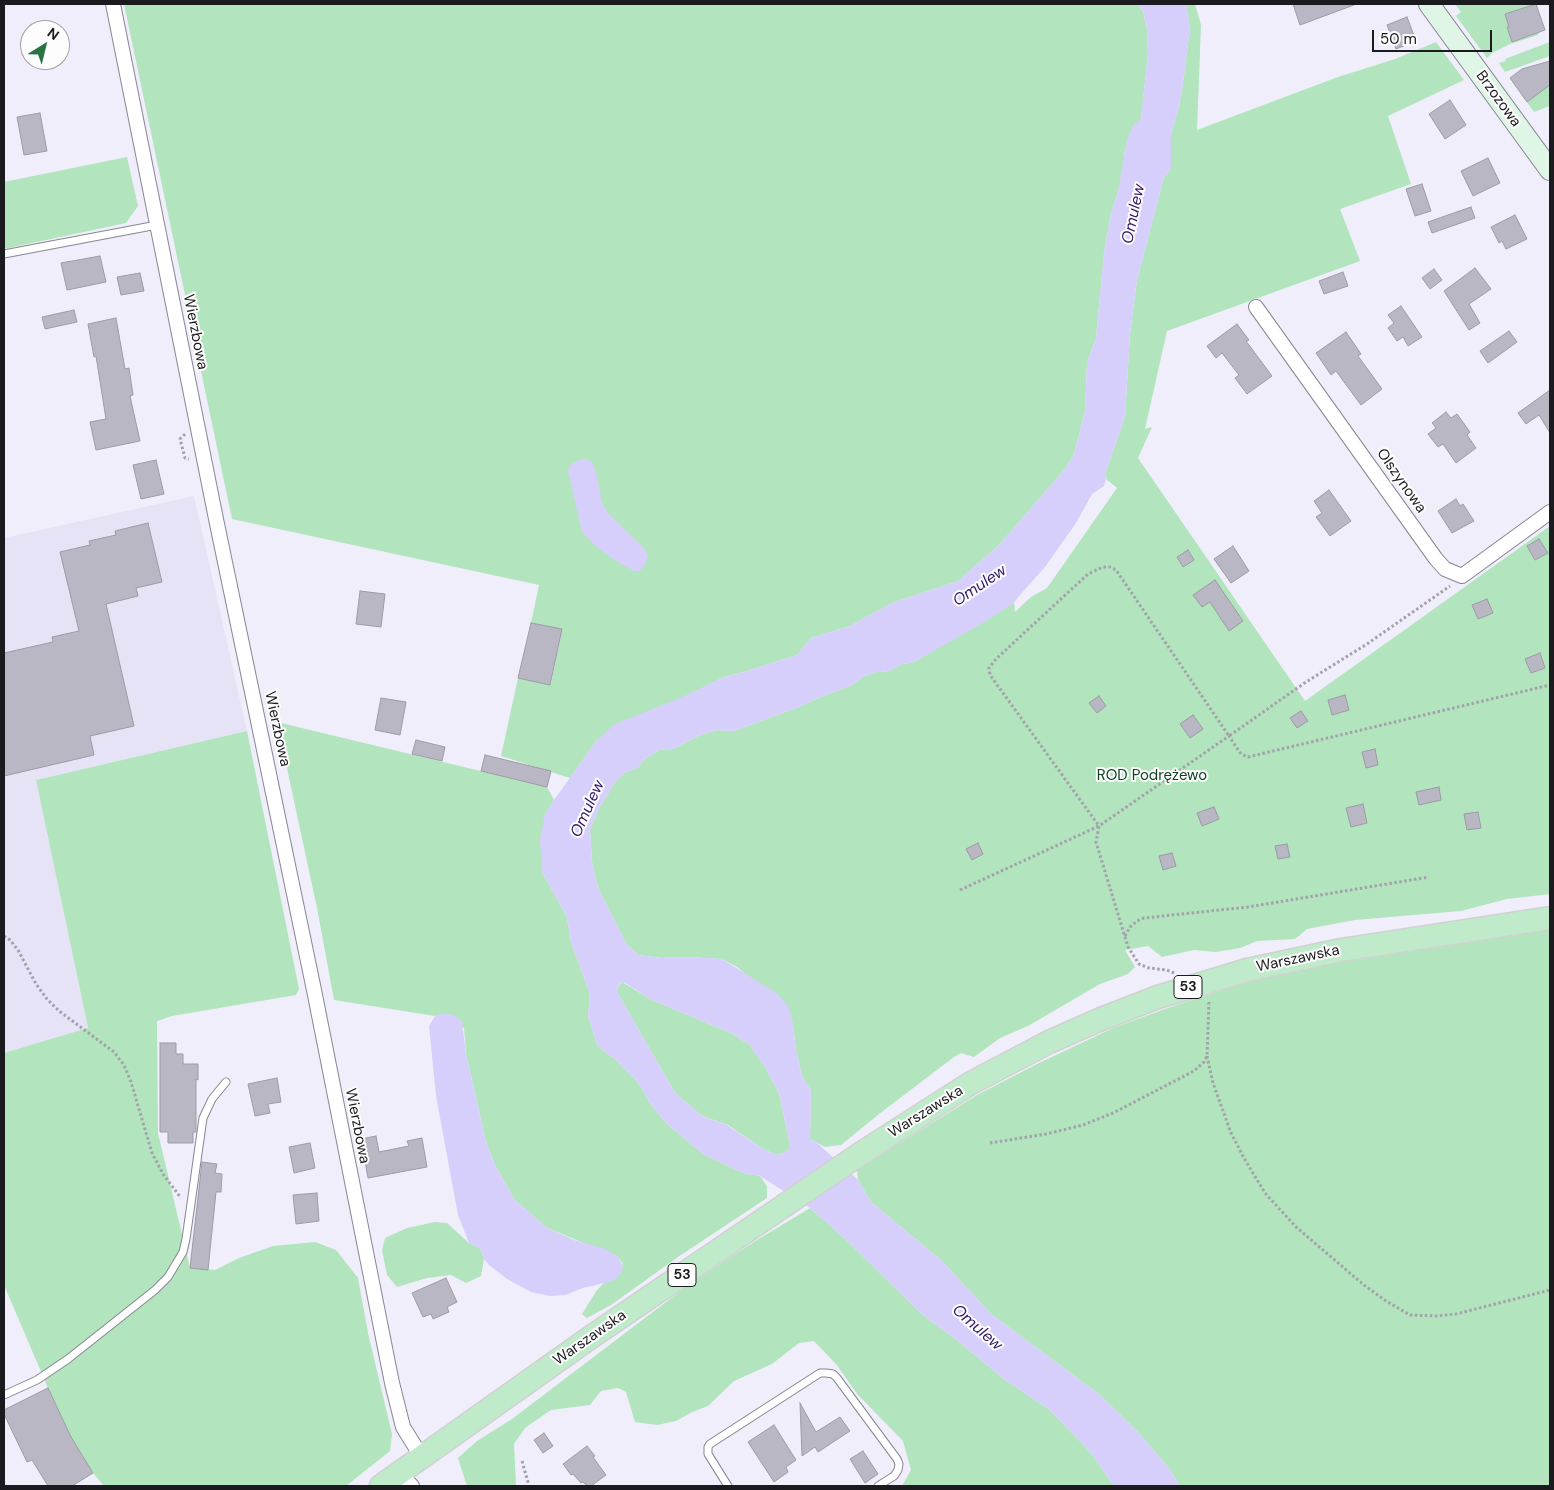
<!DOCTYPE html>
<meta charset="utf-8">
<style>
body{margin:0}
#map{position:relative;width:1554px;height:1490px;overflow:hidden;background:#f0eefb;font-family:"DM Sans",sans-serif}
canvas{display:block}
.frame{position:absolute;inset:0;border:5px solid #1b1a1e;pointer-events:none}
.north{position:absolute;left:20px;top:20px;width:50px;height:50px;box-sizing:border-box;background:#fdfdfd;border:1px solid #a3a2a4;border-radius:50%;rotate:36deg;font-size:14px;font-weight:700;line-height:20px;text-align:center;color:#1b1a1e}
.north::after{content:'';display:block;margin:auto;width:18px;height:22px;background:#297443;clip-path:polygon(50% 0,100% 100%,50% 72%,0 100%)}
.scale{position:absolute;left:1372px;top:30px;width:120px;height:22px;box-sizing:border-box;border:2px solid #1b1a1e;border-top:0;padding-left:6px;font-size:15px;line-height:18px;white-space:nowrap;color:#1b1a1e;-webkit-text-stroke:4px #fdfdfd;paint-order:stroke}
</style>
<div id="map">
<canvas width="1554" height="1490"></canvas>
<div class="frame"></div>
<div class="north">N</div>
<div class="scale">50 m</div>
</div>
<script>
const c = document.querySelector('canvas').getContext('2d');
c.lineJoin = 'round';
function paint(path, color) {
  c.fillStyle = color;
  c.fill(path, 'evenodd');
}
function poly(rows) {
  const path = new Path2D();
  for (const r of rows) {
    path.moveTo(r[0], r[1]);
    for (let i = 2; i < r.length; i += 2) path.lineTo(r[i], r[i + 1]);
  }
  return path;
}
function stroke(path, color, width, dash) {
  c.strokeStyle = color;
  c.lineWidth = width;
  c.lineCap = dash ? 'butt' : 'round';
  c.setLineDash(dash || []);
  c.stroke(path);
}
function label(font, color, halo, rows, align = 'center') {
  c.font = font + ' "DM Sans",sans-serif';
  c.lineWidth = 4;
  c.setLineDash([]);
  c.textBaseline = 'middle';
  c.strokeStyle = halo;
  c.fillStyle = color;
  for (const [text, x, y, turn = 0] of rows) {
    c.save();
    c.translate(x, y);
    c.rotate((+turn || 0) * Math.PI / 180);
    c.textAlign = isNaN(turn) ? turn : align;
    if (halo) c.strokeText(text, 0, 0);
    c.fillText(text, 0, 0);
    c.restore();
  }
}
const built = poly([
 [194,496,247,731,36,780,88,1029,4,1053,4,538]
]);
const green = poly([
 [124,4,1137,4,1143,11,1147,29,1148,55,1141,119,1133,126,1124,154,1124,165,1118,192,1111,213,1104,253,1096,338,1087,362,1085,411,1074,454,1065,469,998,546,958,581,892,603,850,626,811,638,797,655,747,671,724,677,597,740,570,778,501,756,518,678,551,684,562,630,531,623,539,585,232,519],
 [1186,4,1195,4,1201,25,1197,130,1338,77,1395,59,1436,42,1464,80,1388,116,1411,184,1340,209,1360,261,1167,331,1145,429,1152,427,1138,458,1305,701,1550,526,1550,894,1507,899,1461,911,1355,920,1307,929,1295,939,1257,941,1240,948,1216,952,1194,950,1162,957,1148,946,1125,950,1135,967,1128,974,1100,984,1028,1026,1000,1038,974,1057,961,1053,954,1057,879,1114,841,1145,825,1147,810,1139,811,1091,802,1076,796,1050,793,1024,750,978,737,967,722,959,687,957,662,958,639,955,627,945,598,888,592,862,590,830,598,810,615,782,624,773,637,768,645,759,659,750,673,749,700,735,717,730,734,731,796,708,823,696,850,686,864,676,880,671,887,672,902,664,914,662,1014,603,1015,612,1031,597,1047,588,1117,488,1106,479,1105,474,1125,417,1130,334,1137,280,1164,177,1171,169,1171,135,1179,106,1183,83,1190,28],
 [1455,4,1535,4,1505,14,1509,27,1507,28,1512,42,1539,32,1538,35,1510,44,1492,53,1487,58,1456,16,1461,12],
 [1550,42,1550,56,1505,72,1499,63,1506,61,1505,59],
 [1549,84,1550,106,1534,112,1527,102],
 [127,157,138,206,126,223,4,249,4,182],
 [277,722,547,787,554,800,545,814,542,872,567,917,571,942,590,994,588,1016,597,1045,608,1054,614,1058,635,1079,643,1090,650,1103,666,1123,703,1154,743,1173,760,1176,767,1186,767,1198,678,1257,611,1305,587,1318,582,1314,597,1290,623,1264,618,1257,547,1228,514,1199,496,1167,486,1142,466,1054,464,1028,441,1014,435,1016,334,1000,317,908],
 [247,731,299,989,296,995,172,1016,157,1021,158,1133,190,1268,215,1270,239,1258,273,1246,315,1242,336,1250,358,1278,368,1333,392,1434,390,1451,346,1486,104,1486,93,1473,73,1441,48,1388,4,1285,4,1053,88,1028,36,780],
 [1550,930,1550,1486,1180,1486,1168,1467,1137,1431,1100,1395,991,1314,942,1261,871,1202,858,1180,857,1170,977,1095,1037,1064,1113,1028,1176,1005,1252,981,1336,963],
 [622,982,652,1000,731,1033,750,1045,766,1069,779,1093,789,1140,789,1149,784,1153,777,1155,763,1149,728,1125,702,1116,675,1093,617,992,618,987],
 [810,1208,841,1235,923,1315,958,1341,1004,1379,1050,1410,1091,1453,1114,1486,902,1486,911,1470,903,1441,858,1395,836,1364,814,1341,799,1343,772,1364,734,1381,708,1406,692,1412,676,1421,657,1425,635,1422,626,1392,618,1388,601,1391,590,1405,551,1410,525,1428,514,1444,516,1486,467,1486,458,1458,477,1441,512,1419,691,1283,757,1240],
 [435,1222,447,1223,469,1243,480,1248,484,1259,481,1276,466,1283,451,1275,427,1278,397,1287,387,1275,382,1250,385,1238,407,1228]
]);
const water = poly([
 [1137,4,1186,4,1190,28,1183,83,1179,106,1171,135,1171,169,1164,177,1137,280,1130,334,1125,417,1105,474,1106,479,1104,486,1092,494,1076,523,1045,567,1019,596,1014,603,981,624,914,662,902,664,887,672,880,671,864,676,850,686,823,696,796,708,734,731,717,730,700,735,673,749,659,750,645,759,637,768,624,773,615,782,598,810,590,830,592,862,598,888,627,945,639,955,662,958,687,957,722,959,775,992,788,1005,793,1024,796,1050,802,1076,811,1091,810,1139,817,1143,858,1180,871,1202,942,1261,991,1314,1100,1395,1137,1431,1168,1467,1180,1486,1114,1486,1091,1453,1050,1410,1004,1379,958,1341,923,1315,841,1235,810,1208,760,1176,743,1173,703,1154,666,1123,650,1103,643,1090,635,1079,614,1058,608,1054,597,1045,588,1016,590,994,571,942,567,917,542,872,540,839,545,814,554,800,597,740,615,724,685,696,724,677,747,671,797,655,811,638,850,626,892,603,958,581,998,546,1065,469,1074,454,1085,411,1087,362,1096,338,1104,253,1111,213,1118,192,1127,139,1133,126,1141,118,1148,55,1147,29,1143,11],
 [621,982,625,983,652,1000,731,1033,750,1045,766,1069,779,1093,789,1140,789,1149,784,1153,777,1155,763,1149,727,1125,702,1116,675,1093,617,992,618,987],
 [581,459,587,459,592,462,596,472,602,502,608,513,644,548,648,556,644,567,639,571,634,571,616,561,598,548,582,532,568,471,570,465],
 [441,1014,450,1014,457,1017,462,1021,466,1054,486,1142,496,1167,514,1199,547,1228,574,1240,606,1249,618,1257,623,1266,621,1274,613,1281,583,1288,565,1295,550,1296,531,1292,507,1279,489,1265,484,1259,480,1248,469,1243,458,1215,436,1096,429,1026,435,1016]
]);
const building = poly([
 [1293,4,1354,4,1354,5,1300,25,1293,4],
 [1536,4,1545,30,1512,42,1507,27,1509,27,1505,14,1536,4],
 [1407,17,1416,41,1396,49,1387,25,1407,17],
 [1550,61,1550,85,1527,102,1510,78,1522,69,1550,61],
 [1450,100,1466,125,1445,139,1429,114,1450,100],
 [40,113,47,151,24,155,17,117,40,113],
 [1488,158,1500,183,1473,196,1461,171,1488,158],
 [1422,184,1431,211,1415,216,1406,189,1422,184],
 [1471,207,1475,218,1432,233,1428,222,1471,207],
 [1515,215,1527,239,1506,249,1502,241,1499,243,1491,227,1515,215],
 [100,256,106,282,67,290,61,263,100,256],
 [1475,268,1491,289,1469,304,1480,323,1469,330,1444,291,1475,268],
 [1434,269,1442,280,1430,289,1422,278,1434,269],
 [1343,272,1348,286,1324,294,1319,281,1343,272],
 [140,273,144,291,121,295,117,277,140,273],
 [1401,306,1422,337,1408,346,1403,337,1397,341,1388,328,1394,323,1388,315,1401,306],
 [74,310,77,322,45,329,42,317,74,310],
 [116,318,125,369,129,368,133,395,130,396,140,441,96,450,90,422,106,419,96,356,94,357,88,324,116,318],
 [1237,324,1249,340,1246,341,1272,376,1247,394,1235,378,1239,375,1222,353,1216,358,1207,346,1237,324],
 [1509,331,1517,342,1488,363,1480,351,1509,331],
 [1346,332,1361,354,1358,356,1382,389,1361,405,1336,371,1331,375,1316,353,1346,332],
 [1550,390,1550,433,1539,415,1526,424,1518,413,1550,390],
 [1446,412,1451,418,1457,414,1470,432,1467,435,1476,448,1456,463,1443,444,1438,447,1428,434,1436,428,1432,423,1446,412],
 [156,460,164,494,141,499,133,465,156,460],
 [1329,490,1351,521,1330,536,1316,517,1322,513,1314,501,1329,490],
 [1456,499,1460,506,1463,504,1474,521,1452,533,1438,511,1456,499],
 [148,523,162,582,136,588,138,596,106,604,134,726,90,736,94,755,4,776,4,653,53,642,52,637,79,631,60,552,90,545,89,541,116,535,115,531,148,523],
 [1539,539,1548,553,1535,560,1527,546,1539,539],
 [1233,546,1249,571,1231,583,1214,559,1233,546],
 [1188,550,1194,560,1183,567,1177,557,1188,550],
 [1215,580,1243,621,1229,631,1210,602,1202,607,1193,595,1215,580],
 [360,591,385,594,381,627,356,624,360,591],
 [1487,599,1493,613,1478,619,1472,605,1487,599],
 [531,623,562,629,550,685,518,678,531,623],
 [1540,653,1545,668,1531,673,1525,659,1540,653],
 [1345,695,1349,710,1332,715,1328,700,1345,695],
 [1099,696,1106,706,1097,713,1089,703,1099,696],
 [381,698,406,702,400,735,375,730,381,698],
 [1301,711,1308,721,1297,728,1290,718,1301,711],
 [1193,715,1203,729,1190,738,1180,724,1193,715],
 [416,740,445,747,442,761,412,754,416,740],
 [1375,749,1378,765,1366,768,1362,752,1375,749],
 [485,755,551,771,547,787,481,771,485,755],
 [1439,787,1441,800,1419,805,1416,792,1439,787],
 [1363,804,1367,823,1351,827,1346,808,1363,804],
 [1214,807,1219,819,1202,826,1197,813,1214,807],
 [1478,812,1481,828,1467,830,1464,814,1478,812],
 [978,843,983,854,972,860,966,849,978,843],
 [1287,844,1290,857,1278,859,1275,846,1287,844],
 [1172,853,1176,866,1163,870,1159,856,1172,853],
 [160,1043,176,1043,176,1054,183,1054,183,1064,198,1064,198,1080,196,1079,196,1132,193,1132,193,1143,168,1143,168,1132,160,1132,160,1043],
 [277,1078,281,1102,268,1104,270,1113,255,1116,248,1084,277,1078],
 [376,1136,379,1152,409,1146,407,1141,422,1138,427,1167,368,1178,361,1139,376,1136],
 [310,1143,315,1168,294,1173,289,1147,310,1143],
 [202,1162,217,1164,215,1173,222,1174,221,1192,216,1192,208,1270,190,1268,202,1162],
 [317,1193,319,1221,296,1224,293,1195,317,1193],
 [446,1278,457,1302,447,1307,449,1312,433,1319,431,1314,423,1317,412,1293,446,1278],
 [48,1388,71,1437,93,1473,72,1486,48,1486,32,1460,27,1462,4,1414,4,1410,48,1388],
 [800,1403,816,1432,840,1417,850,1431,818,1452,815,1447,802,1456,800,1403],
 [774,1425,796,1460,786,1467,788,1472,774,1482,748,1442,774,1425],
 [544,1433,553,1446,543,1453,534,1440,544,1433],
 [587,1446,595,1456,593,1457,606,1475,591,1486,587,1486,583,1482,581,1483,573,1474,571,1475,563,1464,587,1446],
 [863,1451,878,1474,865,1483,850,1459,863,1451]
]);
const path = poly([
 [185,434,180,439,185,458,189,459],
 [960,890,1099,826,990,675,989,668,996,659,1088,574,1103,567,1110,567,1116,570,1229,736,1306,682,1367,644,1450,586],
 [4,936,10,940,18,950,36,984,47,999,59,1011,114,1052,124,1065,131,1082,152,1153,163,1174,181,1198],
 [1125,936,1130,927,1137,921,1144,918,1248,907,1429,877],
 [1174,973,1167,970,1149,968,1139,964,1128,947,1096,842,1099,826,1229,736,1241,754,1248,757,1550,685],
 [1207,1056,1213,1083,1231,1133,1244,1158,1265,1193,1296,1227,1364,1285,1386,1301,1410,1315,1436,1316,1456,1314,1550,1290],
 [990,1143,1046,1134,1083,1125,1113,1113,1194,1071,1204,1062,1207,1056,1209,1001],
 [522,1461,529,1486]
]);
const service = poly([
 [4,254,157,225],
 [4,1395,37,1380,68,1359,155,1290,168,1277,183,1252,186,1239,203,1118,212,1099,226,1082],
 [728,1486,708,1454,708,1447,710,1444,820,1373,826,1373,833,1374,837,1378,897,1459,899,1464,898,1470,894,1476,878,1486]
]);
const minor = poly([
 [113,4,216,519,314,990,392,1383,403,1427,421,1456],
 [1256,307,1436,559,1445,569,1462,576,1550,512],
 [399,1473,412,1486]
]);
const secondary = poly([
 [1429,4,1550,170]
]);
const primary = poly([
 [381,1486,591,1337,860,1154,971,1083,1049,1042,1101,1019,1158,997,1247,970,1341,950,1550,918]
]);
const shields = [
 [1188,987,28],
 [682,1275,28]
];
const shieldNames = [
 ["53",1188,987],
 ["53",682,1275]
];
const streetNames = [
 ["Brzozowa",1498,99,54],
 ["Wierzbowa",195,332,79],
 ["Olszynowa",1401,481,55],
 ["Wierzbowa",277,729,78],
 ["Warszawska",1298,959,-12],
 ["Warszawska",926,1112,-32],
 ["Wierzbowa",357,1126,79],
 ["Warszawska",590,1338,-35]
];
const parkNames = [
 ["ROD Podrężewo",1152,776]
];
const waterNames = [
 ["Omulew",1134,214,-78],
 ["Omulew",980,586,-34],
 ["Omulew",588,809,-66],
 ["Omulew",977,1328,41]
];
paint(built, '#e6e3f7');
paint(green, '#b2e4be');
paint(water, '#d7cffb');
paint(building, '#b9b7c3');
stroke(building, '#9c9ba6', 1);
stroke(service, '#888692', 9);
stroke(minor, '#888692', 16);
stroke(secondary, '#888692', 22);
stroke(primary, '#d1d1d2', 25);
stroke(path, '#a3a1ab', 3, [2.5, 2.5]);
stroke(service, '#fff', 7);
stroke(minor, '#fff', 14);
stroke(secondary, '#dff5e5', 20);
stroke(primary, '#bfebca', 22);
for (const [x, y, w] of shields) {
  const box = new Path2D();
  box.roundRect(x - w / 2, y - 11.5, w, 23, 4);
  c.fillStyle = '#fdfdfd';
  c.fill(box);
  stroke(box, '#1b1a1e', 1);
}
label('bold 14px', '#1b1a1e', null, shieldNames);
label('15px', '#1b1a1e', '#fdfdfd', streetNames);
label('15px', '#0e4322', '#fdfdfd', parkNames);
label('italic 16px', '#35186a', '#fdfdfd', waterNames);
</script>
